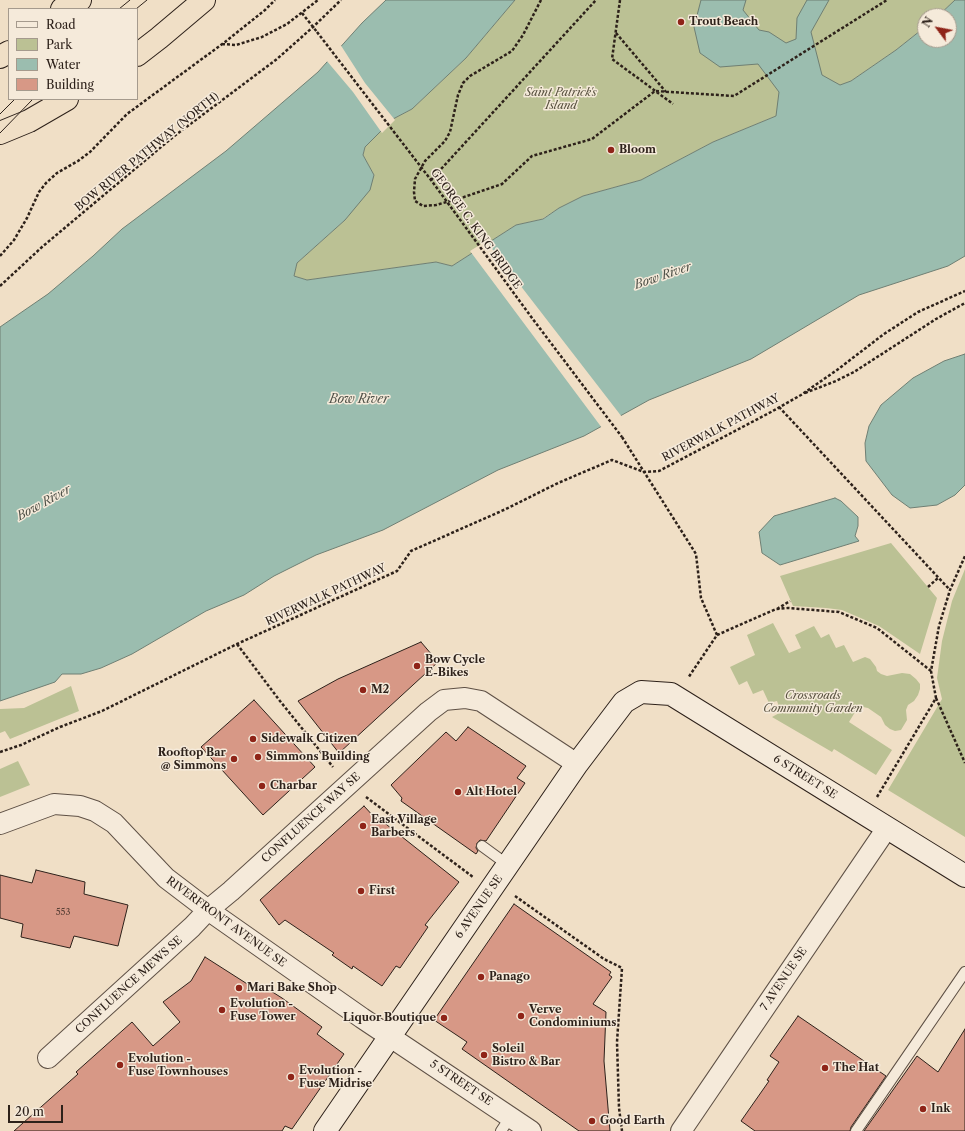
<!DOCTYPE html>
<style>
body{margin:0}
#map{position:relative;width:965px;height:1131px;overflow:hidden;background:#f0dfc6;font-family:"Libre Caslon Text",serif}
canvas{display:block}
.legend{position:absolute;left:8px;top:8px;width:130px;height:92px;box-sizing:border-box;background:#f5eada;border:1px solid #a59a8d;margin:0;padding:5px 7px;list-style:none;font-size:12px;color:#2d211a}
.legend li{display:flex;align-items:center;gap:8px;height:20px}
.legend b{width:20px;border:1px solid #a59a8d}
.north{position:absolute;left:917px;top:8px;width:40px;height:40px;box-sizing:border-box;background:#f5eada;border:1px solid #a59a8d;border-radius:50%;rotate:302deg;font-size:11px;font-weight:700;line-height:16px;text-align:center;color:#2d211a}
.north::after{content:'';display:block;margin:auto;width:14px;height:18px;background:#8f2418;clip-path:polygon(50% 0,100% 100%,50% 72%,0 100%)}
.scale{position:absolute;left:8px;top:1105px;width:55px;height:18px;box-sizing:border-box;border:2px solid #2d211a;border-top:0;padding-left:5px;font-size:12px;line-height:14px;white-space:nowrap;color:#2d211a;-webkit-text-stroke:3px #f5eada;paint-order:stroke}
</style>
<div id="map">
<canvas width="965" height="1131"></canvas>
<ul class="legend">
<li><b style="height:5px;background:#f5eada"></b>Road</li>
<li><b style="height:11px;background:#bbc194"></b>Park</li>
<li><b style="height:11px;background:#9bbdaf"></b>Water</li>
<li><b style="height:11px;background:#d79886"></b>Building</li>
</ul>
<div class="north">N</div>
<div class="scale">20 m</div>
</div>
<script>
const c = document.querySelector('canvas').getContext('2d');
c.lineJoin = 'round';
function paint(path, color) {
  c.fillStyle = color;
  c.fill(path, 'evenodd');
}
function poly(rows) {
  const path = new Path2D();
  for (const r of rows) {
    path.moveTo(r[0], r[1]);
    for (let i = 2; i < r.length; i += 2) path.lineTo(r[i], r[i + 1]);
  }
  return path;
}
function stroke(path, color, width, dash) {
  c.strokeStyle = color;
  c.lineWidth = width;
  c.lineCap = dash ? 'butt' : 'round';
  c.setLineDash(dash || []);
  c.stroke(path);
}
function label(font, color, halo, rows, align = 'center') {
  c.font = font + ' "Libre Caslon Text",serif';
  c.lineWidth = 3;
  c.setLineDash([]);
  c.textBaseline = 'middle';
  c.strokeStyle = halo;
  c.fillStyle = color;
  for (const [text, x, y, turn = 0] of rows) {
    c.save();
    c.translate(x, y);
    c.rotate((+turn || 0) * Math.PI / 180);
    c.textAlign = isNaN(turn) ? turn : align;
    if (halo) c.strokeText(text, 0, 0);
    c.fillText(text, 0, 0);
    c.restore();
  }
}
const green = poly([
 [515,0,955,0,938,16,925,16,925,27,896,50,851,81,776,116,713,142,641,180,583,196,559,208,542,219,516,225,452,266,436,262,307,280,294,276,297,263,345,220,374,175,363,155,365,147,393,119,412,109,466,58],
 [891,543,937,598,920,654,879,626,842,610,826,608,793,606,780,576],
 [965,569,965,837,888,790,942,699,937,678,942,641,952,601],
 [773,623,789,653,801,648,795,635,814,626,821,638,829,634,836,648,844,645,853,662,865,657,870,659,876,667,877,671,881,674,887,676,902,673,910,674,916,679,920,684,920,689,918,695,914,701,908,705,906,710,907,720,901,730,895,731,890,729,885,725,881,717,868,708,863,707,860,704,849,722,892,750,876,775,834,749,832,752,772,717,781,712,777,701,769,703,763,690,753,694,747,681,739,685,730,667,755,655,747,635],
 [71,686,79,711,10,739,5,731,0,733,0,709,24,708],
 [18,761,30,785,0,797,0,769]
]);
const water = poly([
 [386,0,515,0,466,58,412,109,393,119,365,147,363,155,374,175,370,190,345,220,297,263,294,276,307,280,436,262,452,266,516,225,543,219,559,208,583,196,641,180,713,142,776,116,779,92,758,64,720,67,700,53,694,27,701,0,746,0,743,10,759,30,769,32,786,43,796,39,797,18,807,0,829,0,811,32,822,75,840,85,851,81,896,50,925,27,925,40,949,40,949,16,938,16,955,0,965,0,965,256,948,266,859,295,751,359,649,400,584,436,498,470,383,530,316,555,274,576,244,595,206,611,132,654,101,668,81,674,62,674,55,682,0,701,0,327,48,294,93,256,122,229,226,151,318,72,362,23,386,0],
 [965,354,965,485,955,495,937,505,910,508,892,495,866,461,865,443,869,426,881,405,913,378,944,361,965,354],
 [835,498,841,501,858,517,858,526,855,536,859,541,780,565,762,553,759,532,774,516,835,498]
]);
const pier = poly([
 [340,44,365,83,395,120,382,133,353,92,326,60],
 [486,241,622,417,602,428,470,251]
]);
const building = poly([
 [421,642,438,662,339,753,298,701,338,679,421,642],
 [254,700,315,767,263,815,201,747,254,700],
 [468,727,526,766,517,778,525,783,486,841,480,840,477,843,476,848,478,851,476,854,401,801,402,798,391,785,446,732,456,741,468,727],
 [364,806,375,818,382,821,459,882,425,925,428,927,400,968,396,966,382,986,353,966,352,969,332,955,334,953,285,920,279,925,260,900,364,806],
 [36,870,85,882,84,894,128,905,118,946,74,936,70,948,21,937,23,924,0,918,0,875,32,883,36,870],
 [514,904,611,972,609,975,612,977,593,1004,606,1012,604,1061,610,1131,579,1131,462,1049,467,1042,434,1020,514,904],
 [205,957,252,987,254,984,264,990,266,988,282,998,322,1027,317,1034,344,1054,292,1129,285,1126,282,1131,14,1131,78,1074,76,1072,132,1022,153,1046,180,1022,163,1002,191,981,205,957],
 [798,1016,886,1076,851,1127,850,1131,755,1131,741,1121,769,1081,767,1080,779,1062,770,1056,798,1016],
 [965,1029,965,1131,864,1131,917,1056,938,1072,965,1029]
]);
const path = poly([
 [541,0,523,35,512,51,470,76,463,83,458,95,450,132,445,141,425,161,415,179,414,192,415,201,423,206,436,205,464,197,502,184,532,156,592,139,655,91,734,96,887,0],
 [620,0,612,59,673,104],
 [302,13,317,32],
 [616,33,666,92],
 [222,44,236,45,262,37,287,24,318,0],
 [431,180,596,0],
 [0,256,14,240,27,218,39,192,46,183,57,173,78,161,90,152,127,114,225,42,265,10,275,0],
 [0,286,42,247,173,137,277,59,313,27,341,0],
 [805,393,836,381,854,372,936,319,965,303],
 [779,407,950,590],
 [622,437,696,554,701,598,717,635,688,678],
 [928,587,938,578],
 [777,609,790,601],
 [717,635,776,609,788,608,839,612,877,628,931,671],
 [237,644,280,701,333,767],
 [936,698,965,763],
 [0,752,21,745,60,727,102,711,237,644,397,571,411,551,506,509,558,483,612,460,644,472,659,471,771,412,801,395,837,370,884,334,918,312,965,291],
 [366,797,473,877],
 [877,797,936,698,931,671,939,626,950,590,965,556],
 [515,896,604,959,622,968,617,1042,619,1108,622,1131]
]);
const lane = poly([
 [482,846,508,865],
 [501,1131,511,1116],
 [856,1131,965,972]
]);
const street = poly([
 [0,824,54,804,80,806,95,811,114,823,166,878,208,910,362,1018,531,1131],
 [48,1058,192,927,208,910,231,891,428,712,444,700,465,698,481,701,577,764],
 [681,1131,887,828]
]);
const secondary = poly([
 [325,1131,577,764,624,702,641,692,671,694,965,876]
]);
const highway = poly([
 [62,9,80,0],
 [137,55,159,38,204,0],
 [0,57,9,52],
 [0,133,29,121,67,99]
]);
const tram = poly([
 [119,9,130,0],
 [136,9,147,0],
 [0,114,15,99],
 [0,133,33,99]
]);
const pathBridge = poly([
 [317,32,431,180,532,318,622,437]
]);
const markers = [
 [681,22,4,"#8f2418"],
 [611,150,4,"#8f2418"],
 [417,666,4,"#8f2418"],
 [363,690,4,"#8f2418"],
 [253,739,4,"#8f2418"],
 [258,757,4,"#8f2418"],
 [234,759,4,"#8f2418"],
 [262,786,4,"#8f2418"],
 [458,792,4,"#8f2418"],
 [363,826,4,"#8f2418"],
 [361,891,4,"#8f2418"],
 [481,977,4,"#8f2418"],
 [239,988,4,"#8f2418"],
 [222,1010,4,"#8f2418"],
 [521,1016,4,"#8f2418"],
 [444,1018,4,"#8f2418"],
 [484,1055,4,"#8f2418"],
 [120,1065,4,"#8f2418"],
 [825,1068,4,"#8f2418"],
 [291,1077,4,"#8f2418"],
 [923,1109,4,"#8f2418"],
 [592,1121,4,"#8f2418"]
];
const numberNames = [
 ["553",63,912]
];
const poiNames = [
 ["Trout Beach",689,22],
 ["Bloom",619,150],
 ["Bow Cycle",425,660],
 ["E-Bikes",425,673],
 ["M2",371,690],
 ["Sidewalk Citizen",261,739],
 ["Rooftop Bar",226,753,"right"],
 ["@ Simmons",226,766,"right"],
 ["Simmons Building",266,757],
 ["Charbar",270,786],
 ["Alt Hotel",466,792],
 ["East Village",371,820],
 ["Barbers",371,833],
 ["First",369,891],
 ["Panago",489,977],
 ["Mari Bake Shop",247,988],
 ["Evolution -",230,1004],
 ["Fuse Tower",230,1017],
 ["Verve",529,1010],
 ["Condominiums",529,1023],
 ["Liquor Boutique",436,1018,"right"],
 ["Soleil",492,1049],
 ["Bistro & Bar",492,1062],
 ["Evolution -",128,1059],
 ["Fuse Townhouses",128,1072],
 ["The Hat",833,1068],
 ["Evolution -",299,1071],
 ["Fuse Midrise",299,1084],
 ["Ink",931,1109],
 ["Good Earth",600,1121]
];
const parkNames = [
 ["Saint Patrick's",561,93],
 ["Island",561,106],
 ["Crossroads",813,696],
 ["Community Garden",813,709]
];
const streetNames = [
 ["BOW RIVER PATHWAY (NORTH)",147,152,-39],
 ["GEORGE C. KING BRIDGE",476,229,54],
 ["RIVERWALK PATHWAY",721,428,-28],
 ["RIVERWALK PATHWAY",326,595,-25],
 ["6 STREET SE",805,777,32],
 ["CONFLUENCE WAY SE",311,818,-42],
 ["6 AVENUE SE",479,907,-55],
 ["RIVERFRONT AVENUE SE",226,922,36],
 ["7 AVENUE SE",784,979,-56],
 ["CONFLUENCE MEWS SE",129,985,-42],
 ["5 STREET SE",461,1083,34]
];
const waterNames = [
 ["Bow River",663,276,-19],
 ["Bow River",359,400],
 ["Bow River",44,503,-29]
];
paint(green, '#bbc194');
paint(water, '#9bbdaf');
stroke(water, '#6f7f73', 1);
paint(pier, '#f0dfc6');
paint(building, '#d79886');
stroke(building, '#2d211a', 1);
stroke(lane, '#5e5045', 12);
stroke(street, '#5e5045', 22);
stroke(secondary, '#2d211a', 24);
stroke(highway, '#2d211a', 24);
stroke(path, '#2d211a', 2.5, [3, 2]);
stroke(lane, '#f5eada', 10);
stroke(street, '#f5eada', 20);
stroke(secondary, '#f5eada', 22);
stroke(highway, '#f0dfc6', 22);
stroke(tram, '#2d211a', 1);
stroke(pathBridge, '#2d211a', 2.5, [3, 2]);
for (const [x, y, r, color] of markers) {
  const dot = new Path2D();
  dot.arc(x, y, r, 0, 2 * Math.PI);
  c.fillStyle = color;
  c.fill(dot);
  stroke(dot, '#f5eada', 1.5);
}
label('9px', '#583f35', null, numberNames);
label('bold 11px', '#2d211a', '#f5eada', poiNames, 'left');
label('italic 11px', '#58513f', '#f5eada', parkNames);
label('11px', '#2d211a', '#f5eada', streetNames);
label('italic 12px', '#4e5047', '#f5eada', waterNames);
</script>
